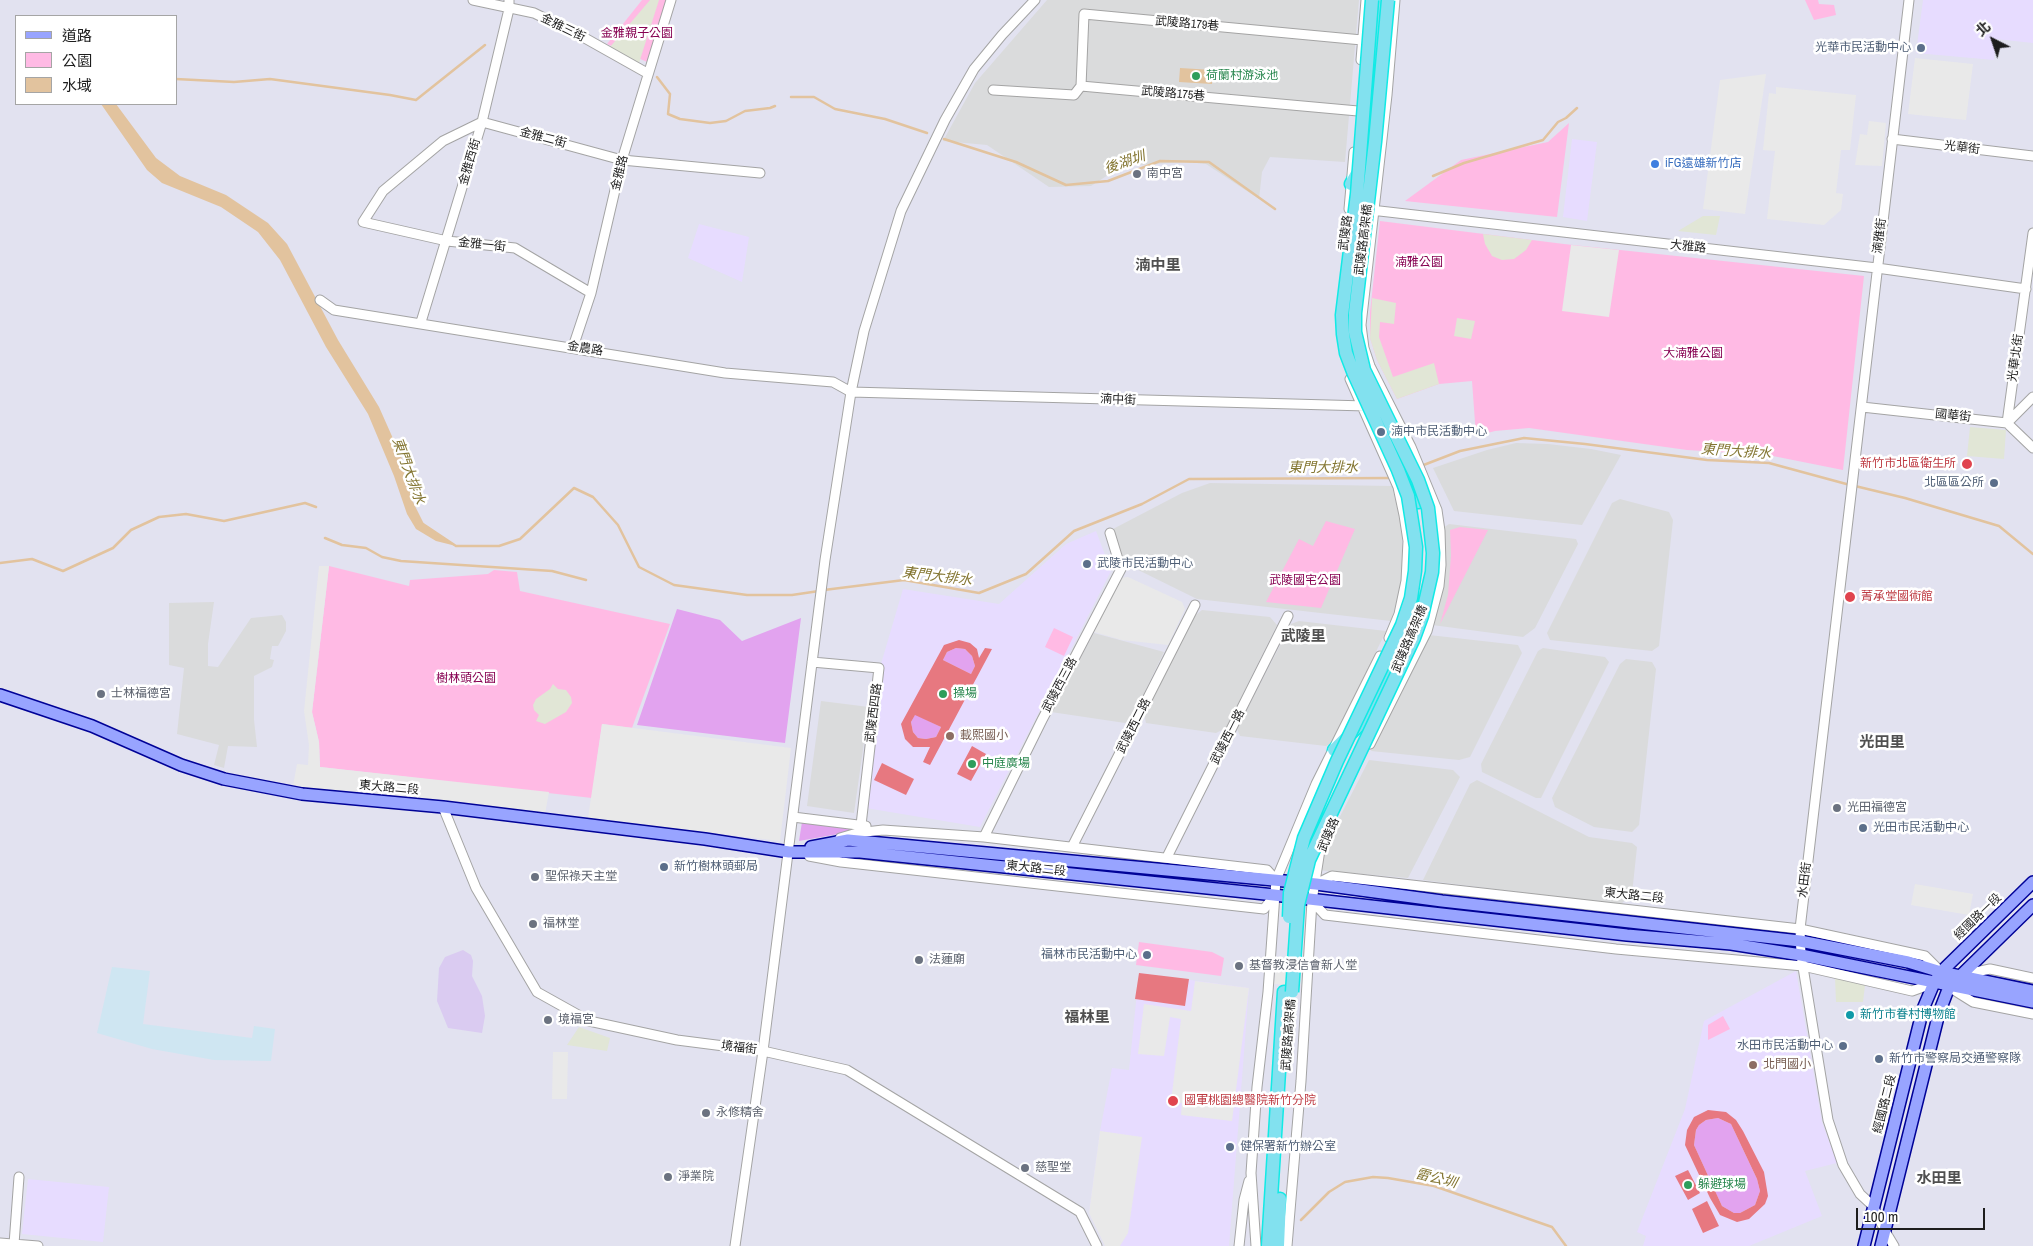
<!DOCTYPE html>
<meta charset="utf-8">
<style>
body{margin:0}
#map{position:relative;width:2033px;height:1246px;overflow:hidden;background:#e2e2f0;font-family:"Archivo Narrow","Noto Sans TC",sans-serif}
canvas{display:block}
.legend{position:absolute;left:15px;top:15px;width:162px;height:90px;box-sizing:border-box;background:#fff;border:1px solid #a5a5a5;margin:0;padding:6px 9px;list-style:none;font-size:15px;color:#1d1d1d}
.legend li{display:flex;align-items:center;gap:10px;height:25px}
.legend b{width:25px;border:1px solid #a5a5a5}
.north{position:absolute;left:1968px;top:15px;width:50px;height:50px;-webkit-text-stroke:4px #fff;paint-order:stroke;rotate:319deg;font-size:14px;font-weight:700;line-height:20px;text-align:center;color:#1d1d1d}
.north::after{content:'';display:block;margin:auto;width:18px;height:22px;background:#1d1d1d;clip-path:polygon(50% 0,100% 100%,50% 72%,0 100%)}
.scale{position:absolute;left:1856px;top:1208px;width:129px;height:22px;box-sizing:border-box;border:2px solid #1d1d1d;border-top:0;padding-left:6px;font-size:15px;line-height:18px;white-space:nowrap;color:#1d1d1d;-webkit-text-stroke:4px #fff;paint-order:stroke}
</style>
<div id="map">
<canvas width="2033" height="1246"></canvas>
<ul class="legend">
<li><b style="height:6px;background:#98a4ff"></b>道路</li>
<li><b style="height:14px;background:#ffbae4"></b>公園</li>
<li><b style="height:14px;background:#e2c39e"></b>水域</li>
</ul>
<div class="north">北</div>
<div class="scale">100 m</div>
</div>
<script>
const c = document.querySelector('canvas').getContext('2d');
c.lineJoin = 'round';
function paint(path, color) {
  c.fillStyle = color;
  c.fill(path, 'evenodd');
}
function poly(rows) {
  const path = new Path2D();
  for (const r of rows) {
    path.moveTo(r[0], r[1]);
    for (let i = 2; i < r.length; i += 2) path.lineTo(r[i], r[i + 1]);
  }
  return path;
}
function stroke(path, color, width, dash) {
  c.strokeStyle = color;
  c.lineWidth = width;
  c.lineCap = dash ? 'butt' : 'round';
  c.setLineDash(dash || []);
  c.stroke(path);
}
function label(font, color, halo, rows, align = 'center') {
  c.font = font + ' "Archivo Narrow","Noto Sans TC",sans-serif';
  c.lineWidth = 5;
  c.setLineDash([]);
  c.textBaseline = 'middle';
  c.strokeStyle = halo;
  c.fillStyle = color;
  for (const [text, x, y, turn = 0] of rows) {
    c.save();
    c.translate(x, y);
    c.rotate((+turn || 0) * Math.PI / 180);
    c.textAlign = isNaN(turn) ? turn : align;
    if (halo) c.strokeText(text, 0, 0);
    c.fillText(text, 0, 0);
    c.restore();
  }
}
const residential = poly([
 [1047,0,1359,0,1345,162,1270,157,1262,172,1259,199,1206,164,1186,162,1122,166,1091,186,1049,187,987,145,943,141,975,83],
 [1516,443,1548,444,1591,449,1621,455,1582,525,1454,511,1433,468,1487,450],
 [1210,483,1392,486,1402,528,1402,583,1391,621,1197,599,1122,562,1113,529,1182,493],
 [1620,499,1669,512,1673,520,1659,646,1652,651,1550,640,1547,633,1612,503],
 [1449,524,1576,539,1578,544,1535,628,1523,637,1432,625,1437,610,1443,576,1443,528],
 [214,602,208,644,208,666,218,667,251,618,282,615,286,622,286,631,278,646,272,646,270,659,274,660,272,667,254,676,254,720,257,747,228,746,224,768,214,765,219,745,177,734,184,668,169,665,169,603],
 [1202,610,1270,617,1277,625,1226,728,1216,733,1146,723,1144,714,1193,617],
 [1299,621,1386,631,1332,743,1326,746,1240,736,1237,729,1291,624],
 [1094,633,1164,652,1132,718,1125,723,1051,712],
 [1429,635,1518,645,1522,653,1470,757,1459,760,1371,751],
 [1543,648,1605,657,1609,662,1541,798,1536,798,1482,772,1481,764,1538,651],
 [1626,659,1652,662,1656,669,1639,825,1632,832,1594,827,1555,807,1552,798,1620,664],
 [821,701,869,707,854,813,807,806],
 [1369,760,1453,770,1460,777,1408,878,1317,870,1315,865],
 [1477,780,1589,837,1632,843,1637,847,1632,894,1620,905,1423,880,1470,784]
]);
const commercial = poly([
 [112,967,150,971,143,1024,252,1038,254,1026,275,1029,271,1061,214,1060,152,1049,97,1033]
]);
const education = poly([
 [1923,0,2033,0,2033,43,1996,39,1994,60,1916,53],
 [1572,139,1597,142,1587,221,1563,217],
 [699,224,749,237,742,282,688,258],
 [1096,531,1111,571,980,827,866,808,881,664,903,589,999,604,1066,544],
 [1796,971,1822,1122,1837,1163,1805,1171,1822,1216,1749,1246,1643,1246,1646,1236,1637,1232,1685,1109,1704,1021],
 [1139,973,1249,988,1229,1246,1105,1246,1089,1213,1100,1131,1112,1068,1129,1070],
 [28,1179,109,1187,103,1242,22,1234]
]);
const farmland = poly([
 [463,950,471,955,473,961,472,976,482,996,485,1016,482,1033,448,1028,437,1001,439,968,445,957]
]);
const grass = poly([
 [677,609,720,620,742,641,801,618,785,743,637,725],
 [956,648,965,649,972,656,975,666,971,674,943,660,947,652],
 [915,714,941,727,936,737,926,739,918,738,913,732,911,722],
 [802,822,861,830,799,841],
 [1718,1118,1731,1124,1757,1179,1760,1191,1755,1205,1740,1213,1734,1213,1722,1206,1694,1145,1696,1130,1699,1125,1706,1120]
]);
const park = poly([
 [642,0,666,0,647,62,607,44],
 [1805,0,1818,0,1819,4,1834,5,1836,15,1814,20],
 [1569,123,1557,217,1405,201,1461,160,1548,142],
 [1380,221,1564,244,1864,276,1843,470,1768,455,1687,450,1529,428,1495,431,1476,436,1472,381,1439,384,1397,399,1377,360,1370,338,1370,312],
 [1326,521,1355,529,1321,608,1266,602,1299,539,1313,546],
 [1460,527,1488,530,1440,624,1448,595,1451,555,1450,530],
 [329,566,409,586,410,580,488,574,494,570,517,572,520,591,670,624,632,728,602,724,592,798,320,767,319,742,312,712],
 [1054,628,1073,637,1064,656,1045,647],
 [1139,942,1212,952,1224,958,1221,976,1136,965],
 [1723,1016,1730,1029,1708,1040,1708,1025]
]);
const pitch = poly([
 [959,640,970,643,977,649,979,658,985,648,992,649,930,765,923,762,930,747,913,747,905,739,901,724,944,645],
 [956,648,965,649,972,656,975,666,971,674,943,660,947,652],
 [915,715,941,727,936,737,926,739,918,738,913,732,911,722],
 [972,746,986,754,971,781,957,774],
 [882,763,914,779,906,795,874,780],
 [1139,973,1189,979,1185,1006,1135,999],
 [1708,1110,1726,1112,1736,1120,1743,1131,1764,1172,1768,1196,1765,1204,1749,1219,1737,1222,1720,1215,1710,1198,1685,1145,1687,1130,1694,1117],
 [1718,1118,1731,1124,1757,1179,1760,1191,1755,1205,1740,1213,1734,1213,1722,1206,1694,1145,1696,1130,1699,1125,1706,1120],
 [1688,1170,1700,1193,1688,1200,1675,1176],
 [1707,1201,1719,1226,1703,1233,1692,1209]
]);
const parking = poly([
 [1915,58,1973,64,1966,120,1908,114],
 [1766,74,1745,214,1703,209,1720,80],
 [1776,87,1856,95,1850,150,1841,150,1836,193,1843,194,1841,210,1824,225,1767,219,1775,151,1763,150,1769,93,1776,94],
 [1869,121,1886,123,1882,166,1855,165,1860,134,1867,135],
 [1571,245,1619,250,1609,317,1562,311],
 [319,566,329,566,312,712,319,742,320,767,549,792,545,814,293,786,297,764,308,765,309,745,304,711],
 [1128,577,1182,602,1185,609,1168,645,1122,640,1094,632,1120,578],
 [602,724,791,748,780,841,588,818],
 [1915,884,1973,894,1969,915,1911,905],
 [1277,960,1303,961,1300,986,1274,984],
 [1195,981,1249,988,1232,1121,1181,1115,1182,1103,1171,1102,1181,1019,1170,1017,1164,1056,1138,1054,1144,1004,1191,1011],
 [553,1052,568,1052,567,1099,552,1099],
 [1100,1131,1142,1137,1128,1233,1120,1246,1105,1246,1089,1213]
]);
const plaza = poly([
 [650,0,659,0,639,63,610,47],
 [1703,216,1720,216,1716,235,1678,231],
 [1483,234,1532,240,1526,250,1514,259,1502,260,1492,256,1485,244],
 [1372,298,1396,303,1394,324,1380,322,1379,337,1393,377,1434,363,1439,384,1397,399,1377,360,1370,338],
 [1457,318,1475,321,1471,339,1454,336],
 [1970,427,2006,430,2004,459,1967,456],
 [553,684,558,689,566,690,571,697,572,703,566,712,545,724,536,721,539,715,534,710,533,705,536,699,550,689],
 [1835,978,1865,985,1863,1002,1836,1002],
 [579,1027,610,1038,607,1051,567,1045]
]);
const water = poly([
 [1180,68,1213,70,1212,84,1179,82],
 [101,104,116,104,156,158,180,176,226,195,268,223,287,244,338,340,379,407,403,461,412,500,425,526,456,546,436,541,416,529,407,514,394,476,368,414,326,347,280,260,258,232,221,207,162,183,147,170]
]);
const stream = poly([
 [657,77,670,94,668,114,680,119,710,123,726,121,745,111,770,108,775,106],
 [176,79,234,82,270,79,390,95,416,100,485,45],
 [791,97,814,97,835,109,885,119,927,133],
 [944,139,1016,162,1066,185,1108,181,1160,161,1209,162,1275,209],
 [1433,176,1464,163,1543,140,1558,122,1566,118,1577,108],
 [1421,466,1460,451,1524,438,1585,444,1707,460,1769,463,1850,485],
 [1855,486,1905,498,1999,526,2033,554],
 [423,524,456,546,499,546,520,539,574,488,593,497,618,525,639,567,674,585,747,595,792,595,819,591],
 [325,538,342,545,366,548,382,557,401,561,552,571,586,580],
 [0,563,32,559,63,571,113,548,131,530,159,517,186,514,224,521,305,503,316,507],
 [824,590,904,580,979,593,1026,574,1074,531,1142,504,1189,479,1391,478],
 [1301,1220,1329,1192,1345,1182,1373,1177,1388,1178,1434,1186,1552,1227,1566,1246]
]);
const minor = poly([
 [473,0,534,13,583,37,647,73],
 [1361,60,1366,0],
 [1081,86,1084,14,1362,40],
 [993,90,1074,95,1081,86,1358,111],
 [1892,139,2033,156],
 [1349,209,1354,152],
 [1371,210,1877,268,2026,289],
 [591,293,515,248,447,241,363,222,383,191,443,141,482,122,622,160,760,173],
 [320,300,334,310,725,373,833,382,851,392,1366,406],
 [421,322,482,122,509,9,509,0],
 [573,347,591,293,622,160,671,0],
 [1350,379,1398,487,1404,515,1408,541,1406,581,1399,614,1389,638],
 [1862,407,2007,423,2033,448],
 [2007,423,2033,233],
 [2007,423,2033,397],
 [812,662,879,668,861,825],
 [1370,744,1427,631,1439,586,1441,565,1440,531,1437,510,1411,447,1370,366,1364,348,1361,325,1387,95,1395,0],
 [443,807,476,888,537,992,589,1021,677,1040,763,1051,847,1070,1080,1212,1097,1246],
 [793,817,866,826],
 [984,837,1042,720,1121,569,1110,533],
 [840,838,857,833,883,830,984,837,1267,870,1276,880],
 [1072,847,1195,605],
 [809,856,841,862,1264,909,1274,896],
 [1167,857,1288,616],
 [1316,884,1332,876,1800,929,1925,956,1941,972],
 [1312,901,1325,915,1616,949,1803,966,1912,991,1934,983],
 [1962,975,1990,969,2033,978],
 [1949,987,1973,1002,2033,1014],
 [0,1243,38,1246],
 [14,1244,19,1177],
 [735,1246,763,1051,825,560,851,392,864,331,901,211,945,120,974,69,1002,35,1035,0],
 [1239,1246,1244,1200,1249,1181],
 [1256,1246,1251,1173,1257,1087,1268,992,1276,880,1316,784,1380,656],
 [1287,1246,1301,1081,1312,901,1320,850,1324,842],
 [1894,1246,1885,1231,1873,1206,1860,1194,1843,1165,1828,1120,1801,955,1800,929,1909,0]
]);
const major = poly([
 [0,695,92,726,181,765,224,779,302,794,443,807,705,839,789,852,860,852,1265,894,1627,935,1731,944,1801,955,2033,1002],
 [811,847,848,840,1316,884,1442,901,1800,941,1908,962,1941,972,2033,991],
 [1864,1246,1923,1009,1934,983,1941,972,2033,882],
 [1881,1246,1939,1013,1949,987,2033,905]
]);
const highway = poly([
 [1351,184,1364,161,1368,145,1380,0],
 [1389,435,1413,486,1418,502],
 [1334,750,1366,718,1408,631,1418,604],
 [1268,1246,1284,992],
 [1278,1246,1280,1199]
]);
const highwayBridge = poly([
 [1289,917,1290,893,1304,838,1337,761,1402,625,1411,598,1415,571,1416,547,1408,496,1398,470,1354,374,1346,353,1343,334,1342,315,1357,194,1372,0],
 [1292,992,1298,905,1309,860,1414,638,1422,616,1432,572,1433,553,1428,508,1418,480,1364,370,1355,332,1355,313,1375,142,1388,0]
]);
const markers = [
 [1921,48,5,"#5c6f8a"],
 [1196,76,5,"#2e9e5b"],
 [1655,164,5,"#3f7fe0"],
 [1137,174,5,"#6b7280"],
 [1381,432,5,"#5c6f8a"],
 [1967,464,6,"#e0444e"],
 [1994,483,5,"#5c6f8a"],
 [1087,564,5,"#5c6f8a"],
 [1850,597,6,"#e0444e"],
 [101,694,5,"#6b7280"],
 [943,694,5,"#2e9e5b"],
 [950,736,5,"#8d6e63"],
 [972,764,5,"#2e9e5b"],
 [1837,808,5,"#6b7280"],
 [1863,828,5,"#5c6f8a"],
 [664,867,5,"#5c6f8a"],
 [535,877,5,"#6b7280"],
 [533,924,5,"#6b7280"],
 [1147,955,5,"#5c6f8a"],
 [919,960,5,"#6b7280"],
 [1239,966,5,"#6b7280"],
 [1850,1015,5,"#0f9aa8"],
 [548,1020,5,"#6b7280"],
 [1843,1046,5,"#5c6f8a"],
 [1879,1059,5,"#5c6f8a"],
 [1753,1065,5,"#8d6e63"],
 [1173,1101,6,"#e0444e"],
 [706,1113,5,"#6b7280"],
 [1230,1147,5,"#5c6f8a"],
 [1025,1168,5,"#6b7280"],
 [668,1177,5,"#6b7280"],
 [1688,1185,5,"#2e9e5b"]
];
const streetNames = [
 ["武陵路179巷",1187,24,5],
 ["金雅三街",563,28,26],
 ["武陵路175巷",1173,94,5],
 ["金雅二街",543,138,15],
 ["光華街",1962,148,7],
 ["金雅西街",470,162,-74],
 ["金雅路",620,173,-76],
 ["武陵路",1346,233,-83],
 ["湳雅街",1880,236,-83],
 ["武陵路高架橋",1364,240,-83],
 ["金雅一街",482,245,6],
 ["大雅路",1688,247,6],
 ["金農路",585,349,9],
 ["光華北街",2016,358,-82],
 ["湳中街",1118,400,2],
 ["國華街",1953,416,6],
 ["武陵路高架橋",1410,639,-67],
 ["武陵西三路",1060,685,-62],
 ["武陵西四路",874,713,-83],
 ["武陵西二路",1134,726,-63],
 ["武陵西一路",1228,737,-63],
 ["東大路二段",389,788,5],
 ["武陵路",1329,835,-67],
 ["東大路二段",1036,869,6],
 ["水田街",1805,880,-83],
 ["東大路二段",1634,896,6],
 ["經國路一段",1978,917,-44],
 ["武陵路高架橋",1289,1035,-86],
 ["境福街",739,1048,7],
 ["經國路二段",1885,1104,-76]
];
const parkNames = [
 ["金雅親子公園",637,34],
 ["湳雅公園",1419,263],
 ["大湳雅公園",1693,354],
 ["武陵國宅公園",1305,581],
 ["樹林頭公園",466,679]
];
const serviceNames = [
 ["光華市民活動中心",1911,48,"right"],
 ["湳中市民活動中心",1391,432],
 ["北區區公所",1984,483,"right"],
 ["武陵市民活動中心",1097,564],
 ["光田市民活動中心",1873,828],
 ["新竹樹林頭郵局",674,867],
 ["福林市民活動中心",1137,955,"right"],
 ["水田市民活動中心",1833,1046,"right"],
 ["新竹市警察局交通警察隊",1889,1059],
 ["健保署新竹辦公室",1240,1147]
];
const leisureNames = [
 ["荷蘭村游泳池",1206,76],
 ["操場",953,694],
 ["中庭廣場",982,764],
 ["躲避球場",1698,1185]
];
const shopNames = [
 ["iFG遠雄新竹店",1665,164]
];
const worshipNames = [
 ["南中宮",1147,174],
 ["士林福德宮",111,694],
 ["光田福德宮",1847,808],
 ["聖保祿天主堂",545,877],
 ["福林堂",543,924],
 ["法蓮廟",929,960],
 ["基督教浸信會新人堂",1249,966],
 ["境福宮",558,1020],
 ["永修精舍",716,1113],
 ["慈聖堂",1035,1168],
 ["淨業院",678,1177]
];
const healthNames = [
 ["新竹市北區衛生所",1956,464,"right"],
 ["菁承堂國術館",1861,597],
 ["國軍桃園總醫院新竹分院",1184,1101]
];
const educationNames = [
 ["載熙國小",960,736],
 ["北門國小",1763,1065]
];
const cultureNames = [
 ["新竹市眷村博物館",1860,1015]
];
const waterNames = [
 ["後湖圳",1125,163,-19],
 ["東門大排水",1736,452,4],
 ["東門大排水",1323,468],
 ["東門大排水",408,471,70],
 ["東門大排水",937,577,7],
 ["雷公圳",1436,1179,14]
];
const quarterNames = [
 ["湳中里",1158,266],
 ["武陵里",1303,637],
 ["光田里",1882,743],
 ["福林里",1087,1018],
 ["水田里",1939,1179]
];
paint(residential, '#dadbdc');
paint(commercial, '#cfe6f2');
paint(education, '#e7dcff');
paint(farmland, '#dacbf1');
paint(grass, '#e2a3ef');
paint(park, '#ffbae4');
paint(pitch, '#e77880');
paint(parking, '#e9e9e9');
paint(plaza, '#e1e6d6');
paint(water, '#e2c39e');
stroke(stream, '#e2c39e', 2.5);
stroke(minor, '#a4a4a4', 11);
stroke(major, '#000297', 14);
stroke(highway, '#12eae5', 15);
stroke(minor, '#fff', 9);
stroke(major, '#98a4ff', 11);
stroke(highway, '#82e1ef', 12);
stroke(highwayBridge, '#12eae5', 15, []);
stroke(highwayBridge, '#82e1ef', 12);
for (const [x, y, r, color] of markers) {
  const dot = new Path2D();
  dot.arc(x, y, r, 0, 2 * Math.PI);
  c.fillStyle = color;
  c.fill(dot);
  stroke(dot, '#fff', 2);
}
label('12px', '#1d1d1d', '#fff', streetNames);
label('12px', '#860151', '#fff', parkNames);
label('12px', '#4e5e75', '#fff', serviceNames, 'left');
label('12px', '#27864d', '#fff', leisureNames, 'left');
label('12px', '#366cbe', '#fff', shopNames, 'left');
label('12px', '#5b616d', '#fff', worshipNames, 'left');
label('12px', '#be3a42', '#fff', healthNames, 'left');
label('12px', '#785e54', '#fff', educationNames, 'left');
label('12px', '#0d838f', '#fff', cultureNames, 'left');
label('italic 14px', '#847632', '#fff', waterNames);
label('bold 15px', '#505050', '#fff', quarterNames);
</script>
